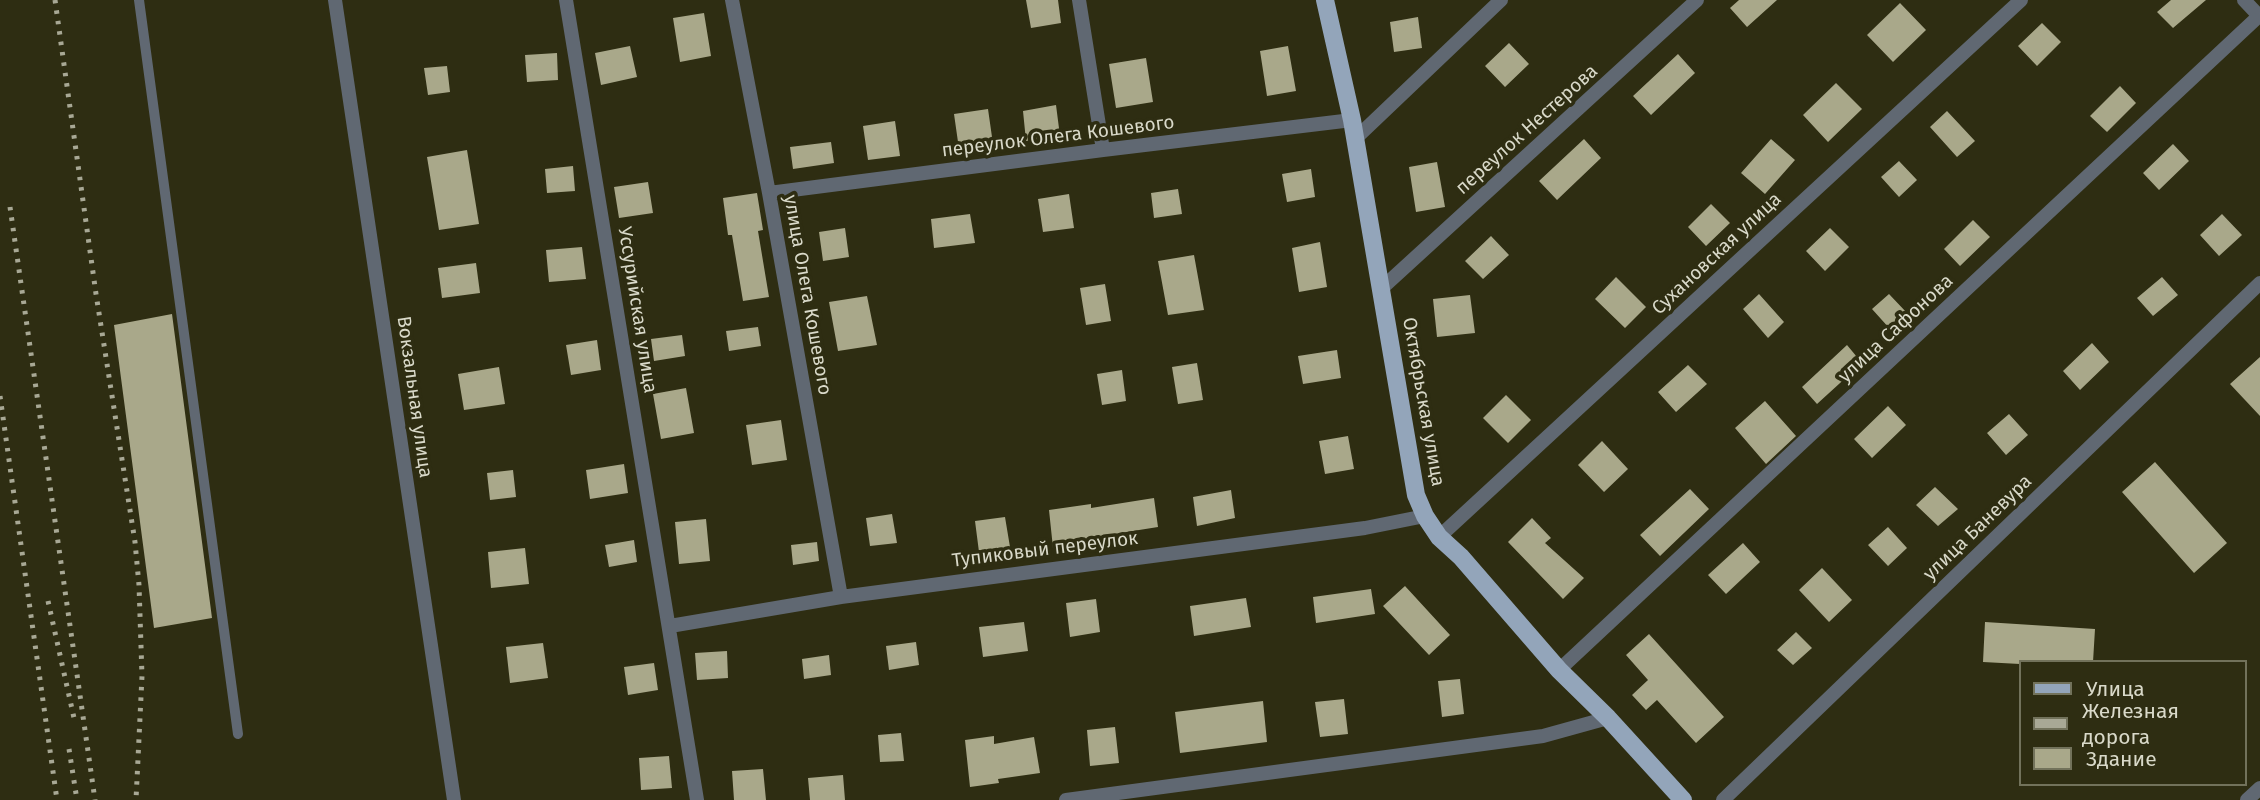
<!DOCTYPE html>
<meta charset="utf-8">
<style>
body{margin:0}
#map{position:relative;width:2260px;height:800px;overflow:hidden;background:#2e2d12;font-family:"Fira Sans",sans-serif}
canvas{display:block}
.legend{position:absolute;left:2019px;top:660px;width:228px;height:126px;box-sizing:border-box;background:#2e2d12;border:2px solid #72725b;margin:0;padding:9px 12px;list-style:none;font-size:21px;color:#d9d9c9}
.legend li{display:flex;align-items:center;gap:14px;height:35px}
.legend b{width:35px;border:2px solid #72725b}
</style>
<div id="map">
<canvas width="2260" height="800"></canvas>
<ul class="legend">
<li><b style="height:9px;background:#93a5ba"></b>Улица</li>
<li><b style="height:9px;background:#a8a895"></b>Железная дорога</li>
<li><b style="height:19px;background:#a9a88a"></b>Здание</li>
</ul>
</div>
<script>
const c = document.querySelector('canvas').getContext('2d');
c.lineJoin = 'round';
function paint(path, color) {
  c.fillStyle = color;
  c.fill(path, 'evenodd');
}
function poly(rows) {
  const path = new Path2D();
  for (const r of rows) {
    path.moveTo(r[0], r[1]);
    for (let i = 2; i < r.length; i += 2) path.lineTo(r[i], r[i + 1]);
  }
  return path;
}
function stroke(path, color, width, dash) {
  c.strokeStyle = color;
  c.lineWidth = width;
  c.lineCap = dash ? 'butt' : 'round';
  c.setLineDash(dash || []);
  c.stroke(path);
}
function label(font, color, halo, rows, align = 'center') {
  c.font = font + ' "Fira Sans",sans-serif';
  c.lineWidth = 7;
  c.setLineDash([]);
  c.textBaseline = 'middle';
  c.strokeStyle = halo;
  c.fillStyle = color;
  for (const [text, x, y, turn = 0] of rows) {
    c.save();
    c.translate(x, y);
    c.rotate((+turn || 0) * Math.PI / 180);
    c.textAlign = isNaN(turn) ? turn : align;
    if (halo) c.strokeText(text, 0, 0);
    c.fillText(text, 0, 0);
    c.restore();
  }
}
const building = poly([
 [1026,0,1058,0,1061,23,1031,28],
 [1739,0,1777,0,1747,27,1730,8],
 [2171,0,2206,0,2173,28,2157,12],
 [1900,3,1926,30,1893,62,1867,35],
 [704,13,711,56,680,62,673,18],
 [1418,17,1422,48,1394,52,1390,22],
 [2042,23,2061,42,2037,66,2018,46],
 [1509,43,1529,64,1505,87,1485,66],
 [630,46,637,77,601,85,595,53],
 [1288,46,1296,91,1267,96,1260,51],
 [557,53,558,80,527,82,525,55],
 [1678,54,1695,73,1651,115,1633,96],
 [1146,58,1153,102,1116,108,1109,64],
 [447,66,450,92,428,95,424,68],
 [1836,83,1862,109,1828,142,1803,115],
 [2120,86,2136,103,2107,132,2090,116],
 [1056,105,1060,136,1026,141,1023,111],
 [988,109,993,144,959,149,954,114],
 [1947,111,1975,141,1957,157,1930,127],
 [895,121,900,156,868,160,863,126],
 [1584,139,1601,158,1557,200,1539,181],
 [1771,139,1795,160,1765,194,1741,173],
 [831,142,834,163,793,169,790,147],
 [2173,144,2189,161,2159,190,2143,173],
 [467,150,479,224,439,230,427,157],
 [1899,161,1917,180,1899,197,1881,177],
 [1437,162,1445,207,1416,212,1409,167],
 [573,166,575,191,547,193,545,169],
 [1311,169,1315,197,1287,202,1282,174],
 [648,182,653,213,619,218,614,187],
 [1178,189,1182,214,1154,218,1151,193],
 [757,193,763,230,758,231,769,297,743,301,732,235,728,235,723,198],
 [1069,194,1074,228,1043,232,1038,199],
 [1711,204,1730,223,1706,246,1688,227],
 [970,214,975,243,934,248,931,219],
 [2222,214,2242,235,2219,256,2200,235],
 [1973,220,1990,237,1960,266,1944,249],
 [845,228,849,257,823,261,819,232],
 [1830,228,1849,247,1825,271,1806,251],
 [1491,236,1509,255,1483,279,1465,261],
 [1320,242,1327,287,1299,292,1292,248],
 [582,247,586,279,549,282,546,250],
 [1194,255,1204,310,1168,315,1158,261],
 [476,263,480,293,442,298,438,268],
 [1616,277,1646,307,1625,328,1595,299],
 [2162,277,2178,295,2153,316,2137,298],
 [1105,284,1111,321,1086,325,1080,288],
 [1759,294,1784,322,1768,338,1743,309],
 [1889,294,1907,313,1890,329,1872,309],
 [1470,295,1475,333,1437,337,1433,299],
 [867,296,877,345,838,351,829,302],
 [172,314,212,618,154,628,114,325],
 [758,327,761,346,729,351,726,331],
 [682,335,685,356,654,361,651,339],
 [597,340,601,370,571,375,566,345],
 [2092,343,2109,362,2080,390,2063,371],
 [1847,345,1862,363,1817,404,1802,387],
 [1337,350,1341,378,1303,384,1298,356],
 [2260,357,2260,416,2230,384],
 [1197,363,1203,400,1178,404,1172,367],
 [1688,365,1707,384,1676,412,1658,392],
 [499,367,505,404,464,410,458,374],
 [1122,370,1126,401,1102,405,1097,374],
 [686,388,694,433,661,439,653,394],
 [1506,395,1531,420,1508,443,1483,418],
 [1765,401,1796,436,1766,464,1735,428],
 [1888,406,1906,425,1872,458,1854,439],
 [2009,414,2028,435,2006,455,1987,433],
 [781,420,787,460,752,465,746,425],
 [1348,436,1354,469,1325,474,1319,441],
 [1602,441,1628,469,1604,492,1578,465],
 [2155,462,2227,543,2194,573,2122,492],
 [624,464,628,493,590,499,586,470],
 [513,470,516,497,490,500,487,473],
 [1935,487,1958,509,1938,526,1916,505],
 [1690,489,1709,509,1660,556,1640,535],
 [1231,490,1235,518,1197,526,1193,497],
 [1154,498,1158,527,1095,537,1096,542,1053,548,1049,510,1091,504,1091,508],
 [892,514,897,543,870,546,866,518],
 [1005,517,1010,547,979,552,975,521],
 [1532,518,1551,538,1545,543,1584,578,1563,599,1508,542],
 [706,519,710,561,679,564,675,522],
 [1888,527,1907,548,1888,566,1868,545],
 [634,540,637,562,609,567,605,545],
 [817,542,819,561,793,565,791,545],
 [1743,543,1760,562,1726,594,1708,575],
 [525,548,529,584,491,588,488,552],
 [1822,568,1852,600,1829,622,1799,590],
 [1405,586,1450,635,1429,655,1383,606],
 [1371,589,1375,614,1316,623,1313,597],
 [1246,598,1251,627,1194,636,1190,606],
 [1096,599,1100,632,1070,637,1066,603],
 [1024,622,1028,651,983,657,979,627],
 [1985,622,2095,629,2093,662,2020,662,2020,664,1983,662],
 [1796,632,1812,648,1793,665,1777,650],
 [1649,634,1724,717,1696,743,1657,700,1646,710,1632,695,1648,680,1626,655],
 [916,642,919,665,889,670,886,646],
 [543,643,548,678,510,683,506,647],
 [727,651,728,678,697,680,695,653],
 [829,655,831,675,804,679,802,659],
 [654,663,658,690,628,695,624,667],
 [1460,679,1464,714,1442,717,1438,681],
 [1344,699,1348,734,1320,737,1315,702],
 [1263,701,1267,742,1180,753,1175,712],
 [1115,727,1119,763,1090,766,1087,730],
 [901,733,904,761,880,762,878,735],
 [994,736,994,744,1034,737,1040,773,998,779,999,783,970,787,965,740],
 [669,756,672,788,641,790,639,758],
 [763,769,766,800,734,800,732,771],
 [843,775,845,800,810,800,808,778]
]);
const lane = poly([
 [139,0,238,734]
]);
const street = poly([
 [335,0,454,800],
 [566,0,697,800],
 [732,0,769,193,841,597],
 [1079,0,1103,150],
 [2244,0,2260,17],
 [1355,139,1501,0],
 [769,193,1103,150,1352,120],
 [1382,288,1697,0],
 [1439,537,2021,0],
 [670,626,841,597,1365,528,1425,516],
 [1559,670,2260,15],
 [1066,800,1543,736,1608,718],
 [1723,800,2260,283],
 [2247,800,2260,788]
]);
const primary = poly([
 [1325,0,1352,120,1416,495,1425,516,1439,537,1461,557,1559,670,1608,718,1683,800]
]);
const rail = poly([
 [55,0,96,294,135,542,139,585,142,676,136,800],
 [10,207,95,800],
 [0,396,57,800],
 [48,601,74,718],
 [69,749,77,800]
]);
const streetNames = [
 ["переулок Нестерова",1527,130,-42],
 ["переулок Олега Кошевого",1058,137,-7],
 ["Сухановская улица",1717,254,-43],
 ["улица Олега Кошевого",807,295,80],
 ["Уссурийская улица",637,310,81],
 ["улица Сафонова",1896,329,-43],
 ["Вокзальная улица",414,397,82],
 ["Октябрьская улица",1423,402,80],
 ["улица Баневура",1978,528,-44],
 ["Тупиковый переулок",1045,550,-7]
];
paint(building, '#a9a88a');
stroke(lane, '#606872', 10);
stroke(street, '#606872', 14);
stroke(primary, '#93a5ba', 18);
stroke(rail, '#a8a895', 5, [3.5, 7]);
label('19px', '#d9d9c9', '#2e2d12', streetNames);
</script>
